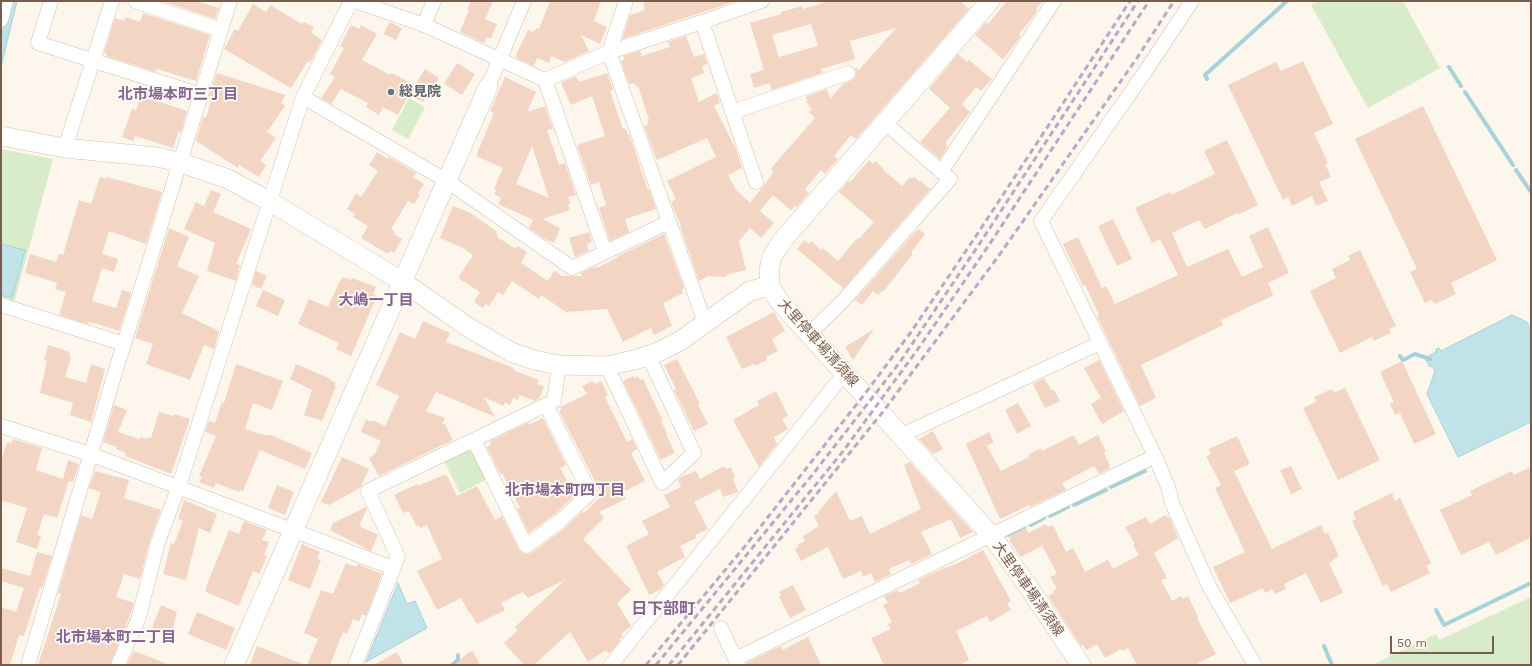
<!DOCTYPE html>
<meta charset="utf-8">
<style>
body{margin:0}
#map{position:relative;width:1532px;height:666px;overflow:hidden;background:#fdf6ec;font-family:"Work Sans",sans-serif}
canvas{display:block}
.frame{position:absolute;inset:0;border:2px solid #7a5c4d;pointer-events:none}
.scale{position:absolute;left:1390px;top:636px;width:104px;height:18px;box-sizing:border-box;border:2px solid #7a5c4d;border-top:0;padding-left:5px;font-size:12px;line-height:14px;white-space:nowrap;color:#7a5c4d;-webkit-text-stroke:3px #fffaf3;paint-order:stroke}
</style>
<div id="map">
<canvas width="1532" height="666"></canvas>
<div class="frame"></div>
<div class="scale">50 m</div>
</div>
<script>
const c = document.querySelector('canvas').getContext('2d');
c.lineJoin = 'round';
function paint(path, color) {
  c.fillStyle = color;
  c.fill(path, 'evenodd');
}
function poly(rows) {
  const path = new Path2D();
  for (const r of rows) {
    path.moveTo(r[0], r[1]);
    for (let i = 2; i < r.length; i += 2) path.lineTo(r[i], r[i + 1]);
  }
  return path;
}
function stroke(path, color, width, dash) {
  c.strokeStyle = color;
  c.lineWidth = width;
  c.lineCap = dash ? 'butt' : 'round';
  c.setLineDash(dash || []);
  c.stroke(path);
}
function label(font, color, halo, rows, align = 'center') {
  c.font = font + ' "Work Sans","Noto Sans JP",sans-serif';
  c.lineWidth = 3.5;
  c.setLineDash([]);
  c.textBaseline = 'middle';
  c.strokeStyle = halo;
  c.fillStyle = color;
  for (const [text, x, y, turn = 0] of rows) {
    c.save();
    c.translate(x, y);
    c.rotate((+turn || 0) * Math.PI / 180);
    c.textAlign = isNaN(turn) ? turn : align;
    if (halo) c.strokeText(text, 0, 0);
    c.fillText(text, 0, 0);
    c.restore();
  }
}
const green = poly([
 [1319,1,1403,1,1440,68,1368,108,1311,5],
 [409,98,425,107,408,139,392,130],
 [1,149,53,159,14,303,1,299],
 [467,450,473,452,487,479,460,493,444,461],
 [1531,597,1531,665,1372,665,1436,634,1439,640]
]);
const water = poly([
 [10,1,17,1,1,67,1,38,10,1],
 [1,244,25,250,12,298,1,295,1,244],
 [1512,315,1527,322,1531,329,1531,422,1458,457,1427,394,1435,371,1433,367,1429,366,1425,358,1436,352,1436,349,1439,348,1441,351,1512,315],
 [398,583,407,604,415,601,427,628,366,662,398,583]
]);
const stream = poly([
 [1449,67,1461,86],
 [1207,79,1205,75,1287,1],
 [1465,92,1513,165],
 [1516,170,1531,192],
 [1400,356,1403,360,1415,354,1430,359],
 [1111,487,1145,471],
 [1074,505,1106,490],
 [1050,516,1068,507],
 [1031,525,1044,518],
 [1008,535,1024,528],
 [1436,610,1444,625,1531,583],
 [1324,646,1332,665],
 [452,665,458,660,458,655]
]);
const building = poly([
 [162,1,196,1,219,8,215,19],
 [471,1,493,1,485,19,497,24,491,39,487,37,484,43,460,32,469,10,467,10],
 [550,1,601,1,594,21,607,27,600,44,581,35,589,51,565,62,551,56,549,63,537,58,534,66,516,58,517,53,528,30,533,32,537,28,539,29],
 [643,1,733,1,733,2,622,39,630,15,645,10],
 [823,1,960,1,969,9,856,139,851,135,834,156,838,159,825,174,821,170,805,189,809,193,797,207,795,206,791,210,773,195,760,211,774,223,761,238,750,228,739,241,746,270,726,275,727,277,708,276,699,281,680,226,681,226,671,202,676,199,667,181,716,157,707,138,657,160,644,126,649,124,647,120,649,120,638,86,636,87,635,83,629,84,621,61,624,60,623,56,640,51,642,56,670,47,668,42,686,36,694,57,704,54,707,64,702,66,704,73,691,78,699,102,716,93,718,97,720,103,714,106,736,149,742,168,728,175,736,190,750,203,774,172,771,170,773,166,815,118,809,112,812,109,808,105,809,104,806,102,808,100,805,98,807,96,827,89,830,99,843,84,854,79,856,74,855,69,857,67,858,71,896,28,850,41,855,59,821,69,822,73,772,90,770,83,754,88,750,74,764,70,750,23,778,15,781,14,781,12,802,6,803,9,823,3],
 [811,24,818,46,779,57,772,35],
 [1007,1,1043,1,1036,9,1037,11,1033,17,1019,34,1021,35,1019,39,1003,59,975,35,986,22,988,24],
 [253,4,266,12,270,5,302,24,304,22,314,27,311,33,322,40,310,63,308,61,291,88,224,49,235,29,238,31],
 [143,13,210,35,196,81,157,69,156,72,106,56,107,54,104,53,115,18,124,21,126,17,140,22],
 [389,22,402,28,396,40,384,34],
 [351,25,359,29,361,25,377,34,362,60,390,75,391,73,415,85,425,69,439,78,423,102,409,95,398,115,383,107,379,115,366,107,368,103,341,89,331,104,321,98,335,77,330,74,344,48,340,46],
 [958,54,967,62,969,60,992,79,981,91,976,87,962,104,970,112,945,143,948,146,940,159,920,142,950,108,929,89],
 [1303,61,1333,124,1314,133,1328,163,1325,164,1331,177,1319,182,1328,201,1316,206,1312,196,1292,206,1288,197,1283,200,1228,85,1276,62,1281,71],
 [457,63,475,74,462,95,444,84],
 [217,73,286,95,281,103,285,106,267,132,276,138,260,161,266,165,259,177,239,165,238,168,196,141,203,117,206,118,212,97,209,96],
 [607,73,613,90,610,91,623,129,626,129,628,135,629,134,648,190,649,189,656,209,625,219,629,232,610,241,599,208,606,205,599,182,591,185,577,145,605,136,592,96,571,105,562,85,562,82,576,76,579,82],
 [505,77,536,92,527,112,545,106,553,129,547,130,559,165,565,163,576,195,568,197,571,204,568,204,570,210,542,219,560,228,554,243,545,239,529,228,533,220,498,204,501,198,494,194,496,190,494,189,503,168,476,156,494,113,490,111],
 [532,146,549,198,516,184],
 [144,87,161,92,159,97,162,97,160,102,187,111,181,132,179,131,173,148,135,136,133,141,122,137,132,109,136,110],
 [1423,106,1497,260,1451,283,1456,294,1435,304,1432,300,1425,303,1410,272,1417,269,1355,139],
 [1227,140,1258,205,1237,215,1237,213,1205,229,1199,220,1172,233,1187,267,1228,249,1242,277,1263,267,1249,236,1268,227,1289,273,1268,283,1273,295,1268,298,1221,320,1223,325,1141,365,1156,398,1140,406,1097,316,1099,315,1085,285,1083,286,1063,244,1078,237,1102,288,1106,286,1115,304,1178,275,1160,239,1152,243,1135,208,1170,192,1171,195,1215,174,1204,151],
 [377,152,388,159,389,157,416,173,413,177,424,184,418,193,420,195,414,204,408,201,391,229,395,232,394,234,402,239,394,253,390,251,388,254,361,238,368,226,353,217,355,214,347,209,356,193,361,197,378,171,369,165],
 [869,160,873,164,875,161,884,169,883,170,902,186,910,177,912,179,914,177,920,182,921,181,930,189,843,289,843,288,797,249,804,240,809,244,811,241,821,250,823,248,838,261,852,244,858,238,859,239,874,222,839,192,848,181,850,182],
 [100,177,107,179,107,177,162,192,146,244,109,231,102,254,118,259,114,272,102,268,92,301,116,308,122,290,131,293,119,331,94,323,94,324,88,322,87,324,59,315,66,292,55,289,57,283,25,273,30,254,56,262,59,254,63,255,79,200,91,204],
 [211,190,221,194,213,212,251,229,236,264,240,265,236,281,207,271,215,243,184,229,196,202,204,206],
 [453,206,469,212,489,226,497,232,496,233,498,235,497,237,516,249,518,246,527,252,521,263,548,281,554,271,562,276,582,276,581,273,596,266,597,268,618,257,618,256,664,234,684,288,682,290,683,293,663,303,672,326,654,335,651,328,623,342,607,309,566,312,541,295,539,299,512,281,503,295,498,292,489,306,486,304,483,308,474,302,480,292,458,278,473,255,463,248,440,238],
 [1113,219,1132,259,1117,266,1098,226],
 [169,228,189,237,177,266,199,276,182,313,219,331,214,349,204,345,190,380,146,364,153,344,135,338],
 [918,229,925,234,912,251,912,255,883,292,882,291,878,295,873,291,862,305,855,300],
 [589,232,592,242,587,244,589,251,575,257,569,238],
 [1360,250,1396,326,1389,329,1391,333,1374,341,1372,337,1340,353,1310,291,1336,278,1332,269,1350,260,1348,256],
 [256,271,267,276,261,289,252,285],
 [343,277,351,280,352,278,376,287,373,294,377,296,351,356,336,349,339,343,298,324,309,299,328,307,340,280,341,281],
 [263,290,285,300,278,316,256,306],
 [774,312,785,331,772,339,778,351,766,357,767,360,755,366,754,364,742,369,726,337],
 [423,321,450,333,446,342,514,368,513,370,539,380,537,384,544,386,539,399,535,401,520,395,518,400,513,398,510,405,505,402,503,406,484,397,495,417,436,392,426,411,445,418,442,424,445,424,453,440,379,476,369,458,374,455,381,441,361,432,366,419,371,422,372,420,385,426,399,396,376,385,400,332,415,339],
 [874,329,853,360,845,347],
 [48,345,70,352,69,356,71,357,65,377,86,383,91,364,105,369,91,422,70,415,73,403,40,393,47,361,44,360],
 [677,359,700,404,698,405,708,424,694,431,674,390,676,389,664,365],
 [1099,360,1124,411,1102,424,1091,404,1101,398,1084,368],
 [1402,361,1436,434,1414,444,1400,413,1395,415,1390,404,1394,402,1380,372],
 [236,364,283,381,272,410,253,403,245,429,268,436,269,434,312,453,305,469,260,450,243,491,240,490,239,492,216,483,214,488,199,482,202,477,199,476,216,436,205,432,209,421,215,423,222,402,224,403],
 [296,364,331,379,330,380,336,383,334,386,336,386,322,421,304,415,312,390,290,379],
 [633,376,634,378,638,376,640,380,643,379,663,421,661,421,667,433,666,434,675,453,661,460,623,381],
 [1044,378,1052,391,1054,390,1060,401,1045,408,1033,384],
 [593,381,595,384,601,381,608,395,605,397,627,442,632,439,637,449,631,453,645,481,623,492,626,499,599,512,604,518,583,539,631,590,617,603,631,626,621,634,623,636,619,640,620,641,611,652,608,653,606,650,588,662,570,632,534,665,524,665,504,643,518,630,515,627,565,580,528,598,523,592,501,603,505,610,477,624,470,613,469,613,461,598,437,610,417,571,442,559,427,525,420,528,419,525,417,527,409,511,403,513,394,495,417,484,418,486,446,474,457,496,477,486,495,520,502,516,519,550,522,553,526,554,531,553,565,528,583,511,584,513,602,495,559,411,561,410,560,407,587,394,582,386],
 [1345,388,1380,460,1338,480,1303,408,1316,402,1314,397,1332,389,1334,393],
 [776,391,788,416,782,419,788,429,774,437,777,444,759,467,733,420,759,405,757,401],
 [1018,403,1031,426,1017,434,1005,410],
 [114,405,127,410,118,432,139,439,140,437,147,439,147,437,151,438,159,412,173,416,174,414,190,419,171,474,125,456,126,453,116,449,117,447,103,442],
 [543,418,566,465,560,468,575,495,555,514,529,533,517,509,520,508,502,473,500,474,487,447,491,444,490,441,529,422,528,425],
 [933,431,943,449,933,454,919,439],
 [989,432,994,442,987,446,1001,471,1029,457,1028,455,1041,448,1042,451,1072,436,1074,436,1079,445,1098,435,1106,452,1104,453,1110,465,1109,466,1110,468,1099,474,1094,466,1062,483,1066,490,1030,507,1029,505,1000,519,966,444],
 [1237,436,1250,464,1234,471,1272,549,1321,525,1325,534,1328,533,1339,556,1329,563,1343,593,1321,603,1306,573,1284,584,1286,589,1275,594,1272,589,1265,593,1263,588,1230,603,1213,567,1245,552,1215,488,1221,485,1206,456,1211,454,1209,449],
 [13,439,42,448,36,470,63,479,68,460,79,464,73,482,69,481,57,518,44,514,37,535,41,536,37,549,16,542,27,508,1,500,1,462,7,442,11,443],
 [342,457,369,469,360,488,329,505,321,502],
 [910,462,973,532,960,538,951,519,921,532,932,554,911,564,909,560,889,569,891,574,875,582,871,573,863,577,861,571,843,579,828,547,801,561,795,549,799,547,797,545,805,541,803,536,819,526,814,516,818,514,818,512,836,491,850,521,862,516,870,534,921,509,904,465],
 [724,466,726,469,731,467,735,478,733,479,738,492,723,497,720,489,694,502,708,529,695,535,696,538,680,546,685,557,657,572,664,585,661,589,649,595,626,546,649,534,642,521,670,507,664,495,681,487,678,480,681,477,696,471,700,479],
 [1291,466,1302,489,1291,494,1280,470],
 [1531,467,1531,537,1496,555,1489,542,1461,555,1440,510,1472,495,1470,491,1512,471,1514,475],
 [95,471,129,480,124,498,161,510,150,540,140,579,124,574,116,597,134,603,129,618,110,665,38,665,61,594,58,593,81,515,92,519,101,492,89,488],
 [277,485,294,492,285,515,268,508],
 [1392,493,1395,501,1400,498,1431,563,1426,566,1430,573,1391,592,1387,584,1383,586,1352,521,1356,519,1353,512],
 [184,500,217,514,210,533,199,528,186,580,163,574,171,543,174,544,183,521,178,519],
 [366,507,367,509,359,526,378,535,371,551,330,530,333,523],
 [1166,515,1168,518,1169,517,1178,538,1154,553,1167,578,1161,580,1172,601,1181,596,1183,599,1188,596,1198,617,1197,618,1216,654,1195,665,1137,665,1128,648,1122,651,1121,649,1105,658,1097,644,1087,650,1083,645,1081,646,1048,596,1054,593,1053,591,1057,589,1050,577,1057,574,1044,549,1042,546,1039,547,1021,557,1009,540,1011,539,1009,536,1026,528,1028,533,1046,524,1048,527,1053,525,1066,552,1073,548,1085,572,1108,560,1113,569,1139,555,1133,545,1135,544,1125,527,1146,517,1150,524],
 [244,521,267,530,262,540,269,542,264,555,267,556,262,568,260,574,253,571,239,606,206,592,206,587,229,530,239,534],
 [302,544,320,552,317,559,321,560,310,589,288,580],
 [983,550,1011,601,1007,603,1011,610,990,622,987,616,956,631,969,660,959,665,884,665,871,638,891,629,888,624,892,622,883,605,888,603,884,596,898,590,900,593,920,583,918,580,939,570,956,564],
 [37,552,52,556,42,588,40,587,24,636,19,635,10,665,1,665,1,607,16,612,24,588,1,581,1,568,30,576],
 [346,563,356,567,358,564,382,574,366,616,362,614,359,622,353,619,347,634,343,632,330,665,307,665,318,639,304,633,321,590,333,594],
 [793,585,806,610,790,618,779,597,781,596,779,592],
 [161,605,177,612,171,635,152,628],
 [197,612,235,628,226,650,188,634],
 [808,637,821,665,746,665,746,663,781,646,783,650],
 [257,646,303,664,303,665,250,665],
 [134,651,168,664,168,665,127,665],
 [473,651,480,665,454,665,468,653],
 [397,652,404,665,374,665]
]);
const street = poly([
 [51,1,38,43,201,95],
 [135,1,221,30],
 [355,1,424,25,545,80,605,252],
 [626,1,609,52,705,323],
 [1192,1,1145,72,1041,221,1155,456,1168,487,1172,503,1210,588,1255,665],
 [1,20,6,1],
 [702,22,762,1],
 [424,25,434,1],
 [545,80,609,52,702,22,756,182],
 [488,87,524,1],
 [303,97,447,181,572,268,669,222],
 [732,112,848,73],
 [65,148,112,1],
 [941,172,1054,1],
 [1,305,124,344],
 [809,334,843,301,950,179,885,123],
 [607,366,662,483,694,453,648,355],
 [1,426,90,454,393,568],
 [902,435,1100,343],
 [474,440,526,546,560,521,590,493,546,405],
 [721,628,738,665],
 [735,659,1155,456],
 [28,665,114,376,230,1],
 [118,665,138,620,158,542,179,486,303,97,351,1],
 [355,665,398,557,368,491,554,401,559,365],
 [611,665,844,374]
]);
const secondary = poly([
 [990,1,782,241,772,257,769,270,770,286,779,301,991,535,1030,589,1081,665],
 [1,136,65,148,157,157,179,162,228,179,269,201,403,282,468,327,511,352,534,360,559,365,607,366,638,359,658,352,680,341,750,291,770,286],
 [234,665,488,87]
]);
const rail = poly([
 [646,665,746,545,864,395,911,332,974,239,1130,1],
 [656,665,813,474,900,362,980,243,1138,1],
 [669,665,844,450,918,349,989,245,1149,1],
 [678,665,882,413,1000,254,1137,58,1174,1]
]);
const markers = [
 [391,92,4,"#6b7280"]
];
const worshipNames = [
 ["総見院",399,92]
];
const streetNames = [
 ["大里停車場清須線",818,343,48],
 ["大里停車場清須線",1028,589,55]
];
const neighbourhoodNames = [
 ["北市場本町三丁目",178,95],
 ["大嶋一丁目",376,301],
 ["北市場本町四丁目",565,491],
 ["北市場本町二丁目",116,638]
];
const quarterNames = [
 ["日下部町",663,609]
];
paint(green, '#d8ecc9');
paint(water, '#bfe3e8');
stroke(water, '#a5d3da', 1);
stroke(stream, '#a5d3da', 4);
paint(building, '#f3d5c3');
stroke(street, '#d1beb0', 15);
stroke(secondary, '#d6c0b0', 20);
stroke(street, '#fff', 14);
stroke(secondary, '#fff', 19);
stroke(rail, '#b9a8c9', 3, [6, 4]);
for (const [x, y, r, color] of markers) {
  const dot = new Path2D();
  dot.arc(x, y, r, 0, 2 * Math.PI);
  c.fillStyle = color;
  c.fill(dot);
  stroke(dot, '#fffaf3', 1.5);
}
label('bold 14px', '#5b616d', '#fffaf3', worshipNames, 'left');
label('14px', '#7a5c4d', '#fffaf3', streetNames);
label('bold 15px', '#846695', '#fffaf3', neighbourhoodNames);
label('bold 16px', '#846695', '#fffaf3', quarterNames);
</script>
